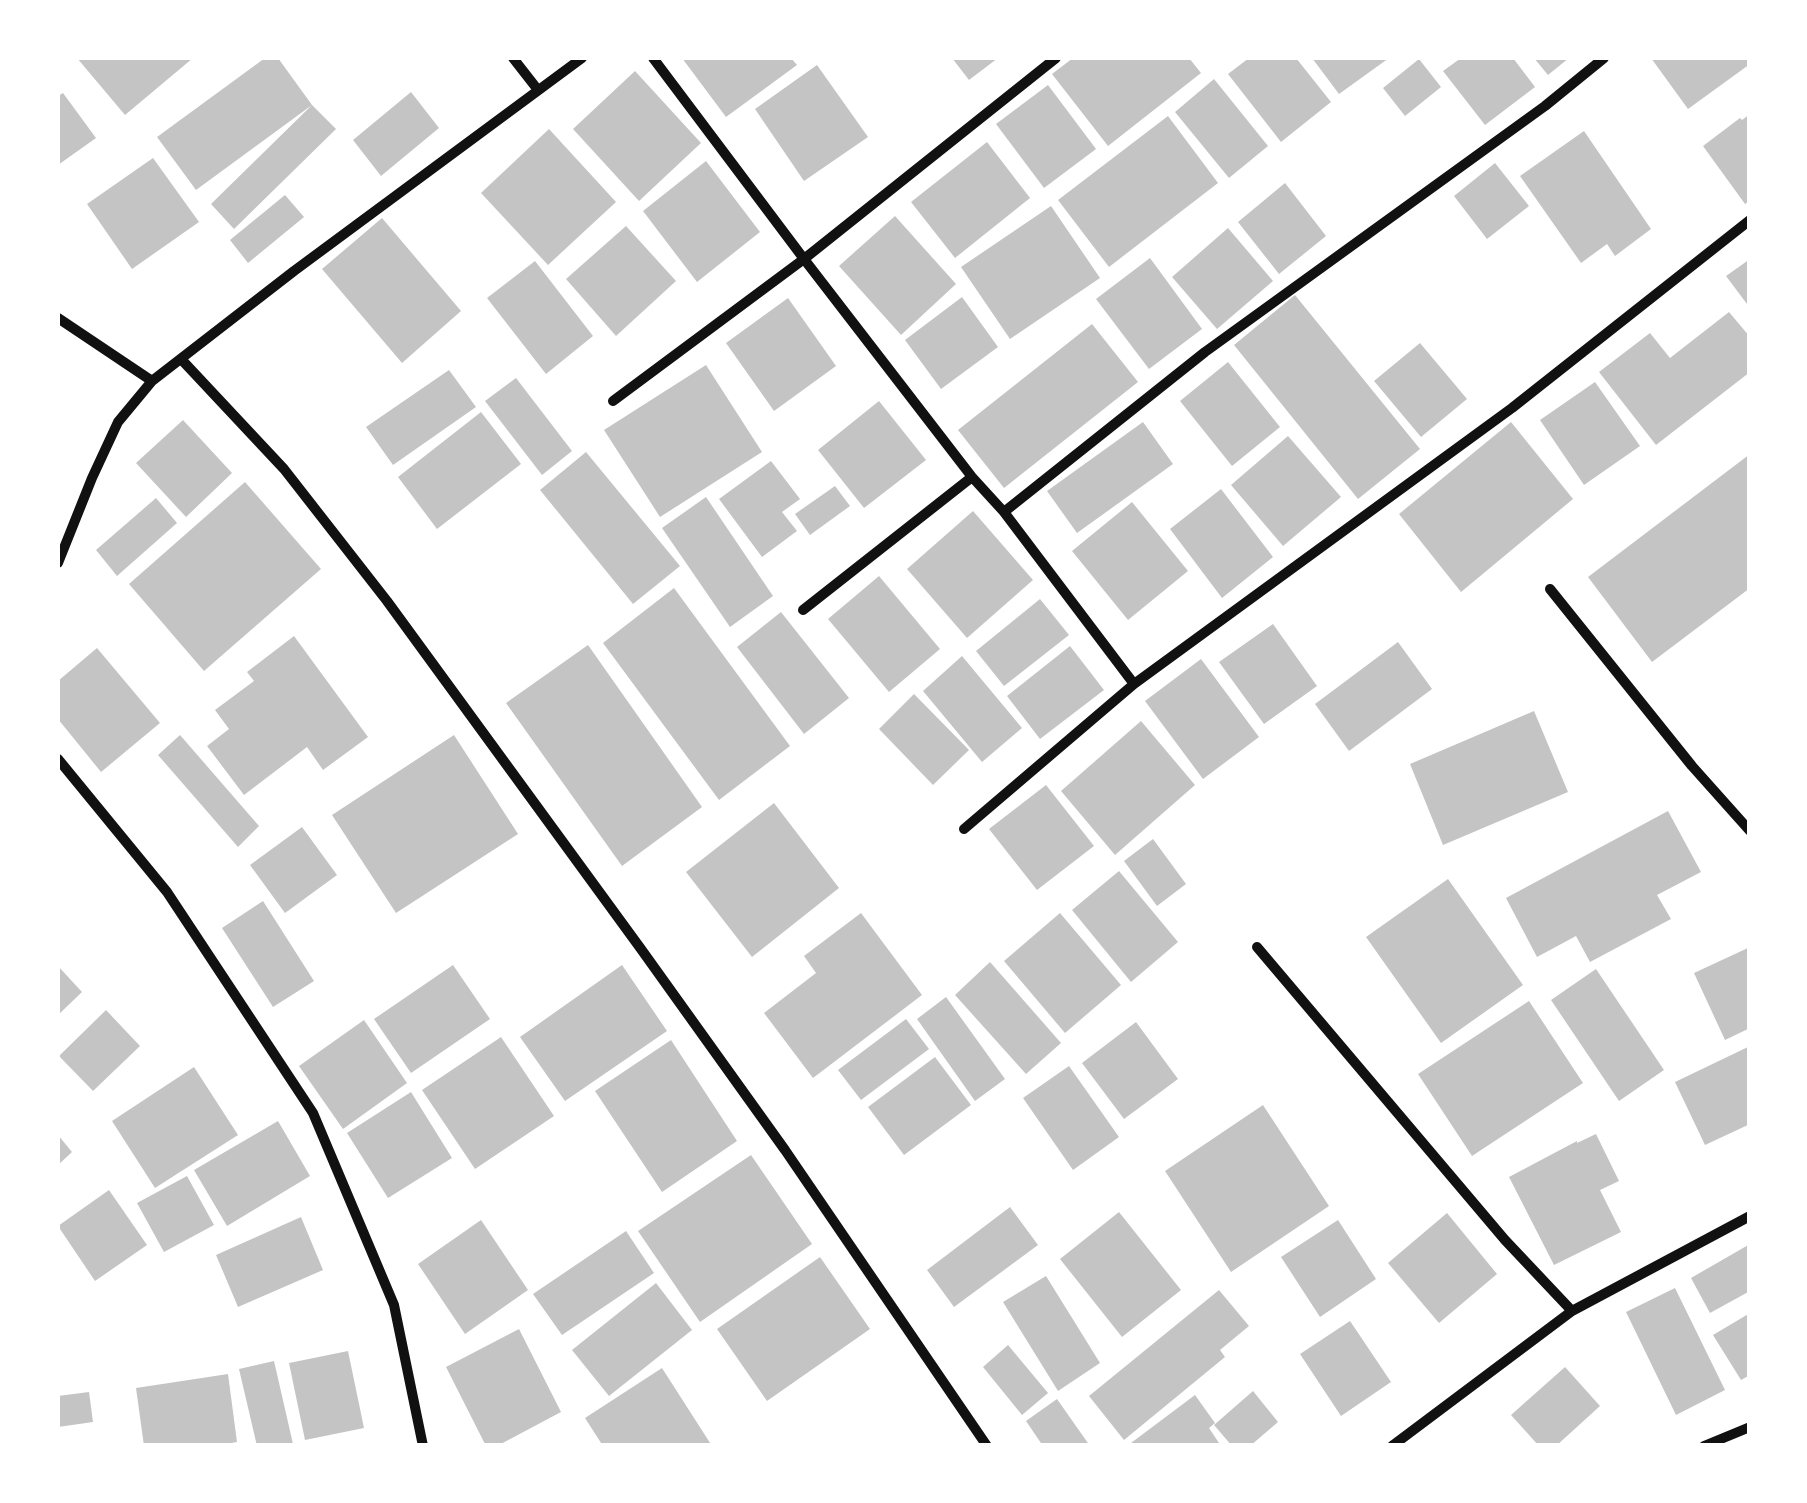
<!DOCTYPE html>
<style>
body{margin:0}
#map{position:relative;width:1807px;height:1503px;overflow:hidden;background:#fff;font-family:Jost,sans-serif}
canvas{display:block}
.frame{position:absolute;inset:0;border:60px solid #fff;pointer-events:none}
</style>
<div id="map">
<canvas width="1807" height="1503"></canvas>
<div class="frame"></div>
</div>
<script>
const c = document.querySelector('canvas').getContext('2d');
c.lineJoin = 'round';
function paint(path, color) {
  c.fillStyle = color;
  c.fill(path, 'evenodd');
}
function poly(rows) {
  const path = new Path2D();
  for (const r of rows) {
    path.moveTo(r[0], r[1]);
    for (let i = 2; i < r.length; i += 2) path.lineTo(r[i], r[i + 1]);
  }
  return path;
}
function stroke(path, color, width, dash) {
  c.strokeStyle = color;
  c.lineWidth = width;
  c.lineCap = dash ? 'butt' : 'round';
  c.setLineDash(dash || []);
  c.stroke(path);
}
const building = poly([
 [77,58,193,58,125,115],
 [265,58,278,58,312,105,196,190,157,137],
 [682,58,791,58,797,65,726,117],
 [952,58,998,58,969,80],
 [1073,58,1189,58,1201,73,1108,146,1052,74],
 [1249,58,1296,58,1331,102,1281,142,1228,74],
 [1312,58,1389,58,1339,94],
 [1461,58,1513,58,1535,87,1485,125,1443,71],
 [1534,58,1569,58,1548,75],
 [1651,58,1750,58,1750,64,1688,109],
 [1419,59,1441,87,1405,116,1383,88],
 [817,65,868,137,804,181,755,109],
 [635,71,701,143,639,201,573,129],
 [1214,79,1268,146,1229,178,1175,112],
 [1048,85,1096,149,1044,188,996,124],
 [411,92,439,128,381,176,353,140],
 [63,93,96,138,58,165,58,96],
 [312,105,336,129,234,229,211,204],
 [1750,114,1750,201,1745,204,1703,146,1740,118,1742,120],
 [1168,116,1218,183,1109,267,1058,200],
 [549,129,616,202,548,265,481,193],
 [1584,131,1651,229,1615,256,1607,244,1581,263,1520,176],
 [987,142,1030,198,955,258,911,202],
 [153,158,199,222,132,269,87,204],
 [706,161,760,232,697,282,643,211],
 [1495,163,1529,206,1487,239,1454,196],
 [1285,183,1326,236,1279,274,1238,222],
 [285,195,304,217,248,263,230,240],
 [1051,206,1100,278,1010,339,961,267],
 [895,216,956,284,901,335,839,266],
 [382,218,461,311,402,363,322,269],
 [626,226,676,281,616,336,566,279],
 [1228,228,1273,281,1217,329,1172,277],
 [1150,258,1202,329,1149,369,1096,299],
 [1750,259,1750,308,1726,276],
 [535,261,593,336,546,374,487,298],
 [1295,295,1420,449,1358,499,1234,345],
 [962,297,998,347,941,389,905,340],
 [788,298,836,366,774,411,726,343],
 [1729,312,1750,337,1750,372,1656,445,1599,372,1650,333,1670,358],
 [1092,324,1138,382,1004,488,958,430],
 [1420,343,1467,399,1421,437,1374,381],
 [1228,362,1280,427,1232,466,1180,401],
 [706,365,762,452,660,517,604,430],
 [449,370,476,407,393,465,366,427],
 [516,378,572,451,542,475,485,401],
 [1595,382,1640,446,1584,485,1540,420],
 [879,401,926,460,864,508,818,450],
 [481,412,521,464,437,529,398,477],
 [183,420,232,473,186,517,136,463],
 [1143,422,1173,464,1077,533,1047,491],
 [1511,422,1573,499,1461,592,1399,514],
 [1288,436,1341,497,1283,546,1231,485],
 [586,452,680,566,633,604,540,490],
 [1750,454,1750,588,1652,662,1588,577],
 [771,461,800,499,782,512,797,531,762,557,719,499],
 [245,482,321,569,204,671,129,584],
 [835,486,850,506,810,535,795,514],
 [1221,489,1273,557,1222,598,1170,529],
 [706,497,773,596,730,627,662,528],
 [156,498,177,523,117,576,96,550],
 [1132,502,1188,571,1128,620,1072,551],
 [973,511,1033,580,967,638,907,569],
 [879,576,940,649,889,692,828,619],
 [674,588,790,746,719,800,603,643],
 [1040,599,1069,635,1004,686,976,651],
 [781,612,849,698,804,734,737,647],
 [1273,624,1317,686,1264,724,1219,662],
 [294,636,368,737,323,770,307,747,244,795,207,746,229,729,215,710,254,681,247,672],
 [1398,642,1432,689,1349,751,1315,704],
 [588,645,702,807,622,866,506,703],
 [1070,646,1104,690,1040,739,1007,696],
 [97,648,160,723,101,772,58,719,58,681],
 [962,656,1022,728,982,762,923,691],
 [1201,659,1259,737,1203,779,1145,701],
 [914,694,969,750,933,785,879,729],
 [1534,711,1568,792,1443,845,1410,764],
 [1141,721,1195,785,1115,855,1061,791],
 [180,735,259,826,238,847,158,755],
 [454,735,518,834,396,913,332,815],
 [1046,785,1094,846,1037,890,989,829],
 [774,803,839,888,752,957,686,872],
 [1668,811,1701,872,1657,895,1671,919,1590,962,1576,936,1537,957,1506,898],
 [302,827,337,875,285,913,250,865],
 [1153,839,1186,884,1157,906,1124,861],
 [1119,871,1178,942,1131,982,1072,910],
 [1448,879,1523,985,1441,1043,1366,937],
 [263,901,314,981,273,1007,222,928],
 [861,913,922,995,813,1078,764,1013,816,973,804,956],
 [1060,913,1121,985,1065,1033,1004,961],
 [1750,947,1750,1028,1725,1040,1694,973],
 [990,962,1061,1043,1026,1074,955,995],
 [453,965,490,1019,411,1073,374,1019],
 [622,965,667,1031,565,1101,520,1037],
 [58,966,82,992,58,1015],
 [1596,969,1664,1070,1619,1101,1551,1000],
 [946,997,1005,1079,975,1101,917,1019],
 [1529,1001,1583,1083,1472,1156,1418,1074],
 [106,1010,140,1046,93,1091,59,1056],
 [906,1019,929,1049,861,1100,838,1070],
 [364,1020,407,1083,343,1129,299,1066],
 [1136,1022,1178,1079,1124,1119,1082,1063],
 [501,1037,554,1116,475,1169,422,1090],
 [671,1040,737,1141,662,1192,595,1091],
 [1750,1046,1750,1124,1705,1145,1675,1082],
 [935,1057,971,1105,904,1155,868,1107],
 [1069,1066,1119,1137,1073,1170,1023,1098],
 [194,1067,238,1135,155,1188,112,1121],
 [411,1092,452,1158,388,1198,347,1133],
 [1263,1105,1329,1206,1231,1272,1165,1171],
 [278,1121,310,1176,227,1226,194,1170],
 [1596,1134,1619,1181,1600,1190,1621,1232,1554,1265,1509,1177,1577,1141,1577,1143],
 [58,1135,72,1152,58,1165],
 [751,1155,812,1244,700,1322,638,1231],
 [187,1176,214,1225,164,1252,137,1203],
 [109,1190,147,1245,95,1281,58,1226],
 [1010,1207,1038,1245,954,1307,927,1270],
 [1119,1212,1181,1290,1122,1337,1060,1259],
 [1447,1213,1497,1274,1439,1323,1388,1263],
 [301,1217,323,1270,238,1307,216,1255],
 [481,1220,528,1290,465,1334,418,1264],
 [1338,1220,1376,1279,1320,1317,1281,1257],
 [626,1231,654,1273,562,1335,533,1294],
 [1750,1244,1750,1291,1710,1313,1691,1278],
 [820,1257,870,1329,767,1401,717,1329],
 [1046,1276,1100,1363,1058,1391,1003,1302],
 [656,1283,692,1330,609,1396,572,1350],
 [1675,1288,1725,1390,1676,1415,1626,1312],
 [1219,1290,1249,1326,1220,1350,1225,1357,1124,1440,1089,1396],
 [1750,1313,1750,1375,1741,1380,1713,1335],
 [1350,1321,1391,1382,1341,1416,1300,1354],
 [519,1329,561,1412,497,1446,486,1446,446,1367],
 [1008,1345,1048,1393,1022,1415,983,1367],
 [348,1351,364,1428,305,1440,289,1363],
 [274,1361,293,1444,257,1446,239,1369],
 [1565,1367,1600,1406,1556,1446,1539,1446,1511,1415],
 [662,1368,712,1446,603,1446,585,1418],
 [228,1374,237,1442,214,1446,144,1446,136,1388],
 [1253,1391,1278,1422,1250,1446,1232,1446,1214,1425],
 [89,1392,93,1422,58,1427,58,1396],
 [1195,1395,1215,1423,1209,1428,1221,1446,1133,1446,1131,1443],
 [1057,1399,1090,1446,1043,1446,1026,1421]
]);
const minor = poly([
 [513,58,538,90],
 [653,58,804,259,972,477,1004,512,1134,684],
 [58,318,152,381],
 [181,359,284,469,387,601,641,949,785,1150,987,1446],
 [613,401,804,259,1056,58],
 [1004,512,1205,352,1545,106,1604,58],
 [58,563,92,478,118,422,152,381,294,271,582,58],
 [1550,589,1692,766,1750,831],
 [803,610,972,477],
 [58,759,167,892,313,1113,394,1305,423,1446],
 [964,829,1134,684,1512,408,1750,220],
 [1257,947,1505,1240,1572,1311],
 [1392,1446,1572,1311,1750,1216],
 [1704,1446,1750,1427]
]);
paint(building, '#c4c4c4');
stroke(minor, '#111', 10);
</script>
